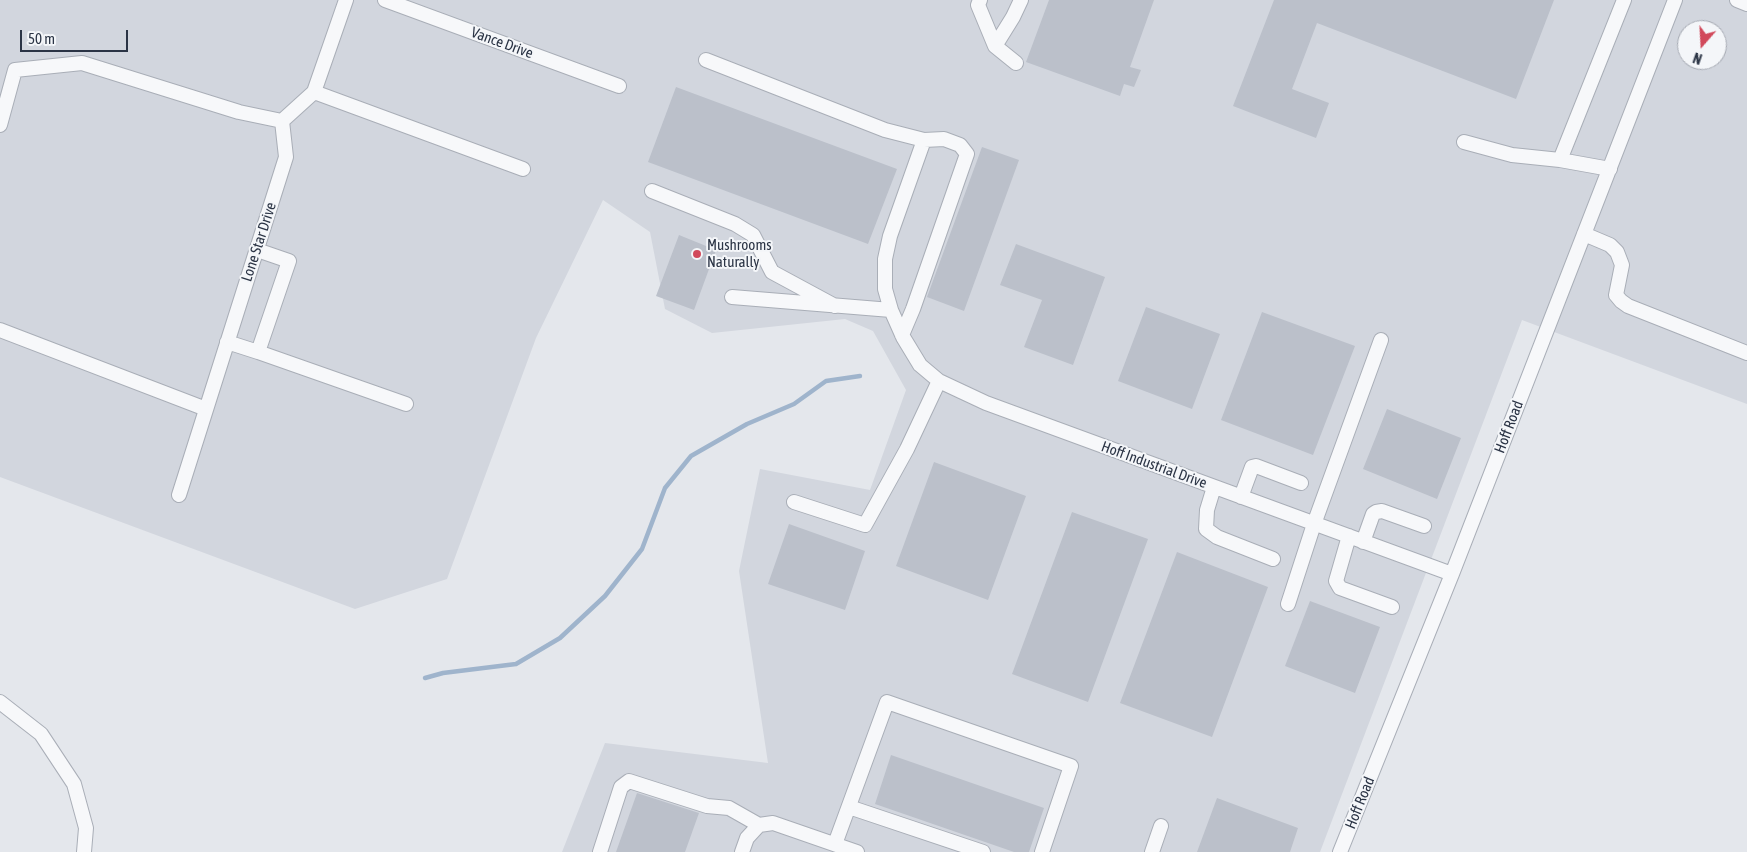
<!DOCTYPE html>
<style>
body{margin:0}
#map{position:relative;width:1747px;height:852px;overflow:hidden;background:#e4e7ec;font-family:"Asap Condensed",sans-serif}
canvas{display:block}
.north{position:absolute;left:1677px;top:20px;width:50px;height:50px;box-sizing:border-box;background:#f4f6f9;border:1px solid #a4a8b1;border-radius:50%;rotate:199deg;font-size:14px;font-weight:700;line-height:20px;text-align:center;color:#2b3445}
.north::after{content:'';display:block;margin:auto;width:18px;height:22px;background:#d1495b;clip-path:polygon(50% 0,100% 100%,50% 72%,0 100%)}
.scale{position:absolute;left:20px;top:30px;width:108px;height:22px;box-sizing:border-box;border:2px solid #2b3445;border-top:0;padding-left:6px;font-size:15px;line-height:18px;white-space:nowrap;color:#2b3445;-webkit-text-stroke:4px #f4f6f9;paint-order:stroke}
</style>
<div id="map">
<canvas width="1747" height="852"></canvas>
<div class="north">N</div>
<div class="scale">50 m</div>
</div>
<script>
const c = document.querySelector('canvas').getContext('2d');
c.lineJoin = 'round';
function paint(path, color) {
  c.fillStyle = color;
  c.fill(path, 'evenodd');
}
function poly(rows) {
  const path = new Path2D();
  for (const r of rows) {
    path.moveTo(r[0], r[1]);
    for (let i = 2; i < r.length; i += 2) path.lineTo(r[i], r[i + 1]);
  }
  return path;
}
function stroke(path, color, width, dash) {
  c.strokeStyle = color;
  c.lineWidth = width;
  c.lineCap = dash ? 'butt' : 'round';
  c.setLineDash(dash || []);
  c.stroke(path);
}
function label(font, color, halo, rows, align = 'center') {
  c.font = font + ' "Asap Condensed",sans-serif';
  c.lineWidth = 4;
  c.setLineDash([]);
  c.textBaseline = 'middle';
  c.strokeStyle = halo;
  c.fillStyle = color;
  for (const [text, x, y, turn = 0] of rows) {
    c.save();
    c.translate(x, y);
    c.rotate((+turn || 0) * Math.PI / 180);
    c.textAlign = isNaN(turn) ? turn : align;
    if (halo) c.strokeText(text, 0, 0);
    c.fillText(text, 0, 0);
    c.restore();
  }
}
const built = poly([
 [0,0,1747,0,1747,404,1522,320,1320,852,562,852,605,743,768,763,739,571,760,469,870,490,906,390,873,331,845,319,712,333,665,309,650,232,603,200,536,338,447,579,355,609,0,477],
 [1687,30,1717,30,1717,60,1687,60]
]);
const stream = poly([
 [425,678,443,673,516,664,560,638,605,596,642,549,665,488,691,456,747,424,794,404,826,381,860,376]
]);
const building = poly([
 [1049,0,1154,0,1130,67,1141,70,1134,87,1124,84,1120,96,1026,62],
 [1274,0,1554,0,1516,99,1317,23,1292,89,1329,103,1316,138,1233,106],
 [676,87,897,169,868,244,648,162],
 [982,147,1019,160,964,311,927,297],
 [679,235,716,250,694,310,656,296],
 [1016,244,1105,277,1073,365,1024,347,1042,300,1000,285],
 [1146,307,1220,334,1192,409,1118,381],
 [1262,312,1355,346,1313,455,1221,420],
 [1387,409,1461,438,1437,499,1363,469],
 [934,462,1026,496,988,600,896,566],
 [1072,512,1148,539,1088,702,1012,674],
 [789,524,865,551,845,610,768,584],
 [1177,552,1268,587,1212,737,1120,703],
 [1310,601,1380,627,1355,693,1285,666],
 [891,755,1044,808,1029,852,1014,852,875,804],
 [637,793,699,813,685,852,616,852],
 [1217,798,1298,828,1290,852,1197,852]
]);
const minor = poly([
 [385,0,619,86],
 [980,0,978,5,995,46,1016,63],
 [1737,0,1747,4],
 [995,46,1013,17,1021,0],
 [706,60,885,130,924,140,944,139,960,145,967,154,913,309,902,335],
 [314,92,523,169],
 [282,121,314,92,346,0],
 [0,125,15,70,82,63,239,112,282,121],
 [924,140,890,236,885,259,885,289,891,310,903,337,920,365,939,381,986,403,1452,574],
 [1464,142,1512,155,1560,160,1610,169],
 [1560,160,1624,0],
 [652,191,735,224,753,235,772,272,835,306],
 [1584,234,1610,245,1617,252,1622,265,1616,295,1621,301,1628,306,1747,353],
 [732,297,891,310],
 [0,330,206,409],
 [227,342,258,352,289,261,257,250],
 [258,352,406,404],
 [1214,487,1207,510,1206,529,1217,537,1273,559],
 [179,495,286,157,282,121],
 [1241,497,1252,467,1256,466,1301,483],
 [794,502,865,525,907,449,939,381],
 [1349,536,1336,581,1340,588,1392,607],
 [1363,542,1373,514,1376,512,1382,511,1424,526],
 [1288,604,1314,524,1381,340],
 [0,702,41,734,74,784,86,828,84,852],
 [849,807,983,852],
 [759,825,773,823,857,852],
 [835,844,887,702,1071,766,1042,852],
 [600,852,621,787,629,781,707,806,729,808,759,825],
 [742,852,747,838,759,825],
 [1152,852,1161,826],
 [1340,852,1452,574,1675,0]
]);
const markers = [
 [697,254,5,"#d1495b"]
];
const streetNames = [
 ["Vance Drive",502,43,20],
 ["Lone Star Drive",259,242,-72],
 ["Hoff Road",1509,427,-69],
 ["Hoff Industrial Drive",1154,465,20],
 ["Hoff Road",1360,803,-68]
];
const poiNames = [
 ["Mushrooms",707,245],
 ["Naturally",707,262]
];
paint(built, '#d2d6de');
stroke(stream, '#9fb4cc', 4.5);
paint(building, '#bbc0ca');
stroke(minor, '#a9aeb7', 16);
stroke(minor, '#f7f8fa', 14);
for (const [x, y, r, color] of markers) {
  const dot = new Path2D();
  dot.arc(x, y, r, 0, 2 * Math.PI);
  c.fillStyle = color;
  c.fill(dot);
  stroke(dot, '#f4f6f9', 2);
}
label('15px', '#2b3445', '#f4f6f9', streetNames);
label('15px', '#2b3445', '#f4f6f9', poiNames, 'left');
</script>
